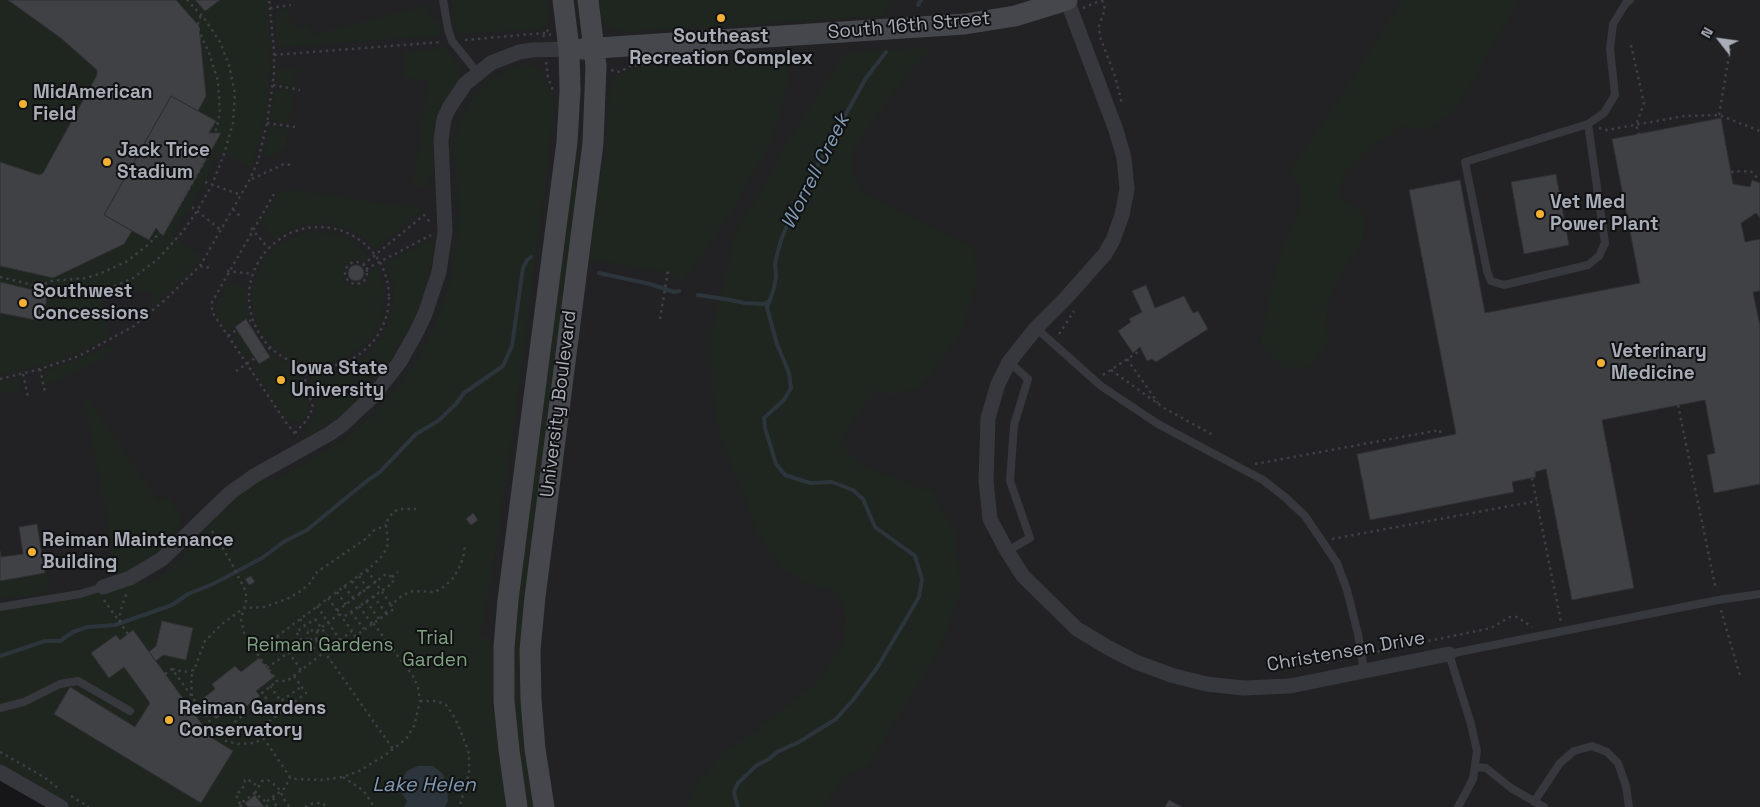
<!DOCTYPE html>
<style>
body{margin:0}
#map{position:relative;width:1760px;height:807px;overflow:hidden;background:#161618;font-family:"Space Grotesk",sans-serif}
canvas{display:block}
.north{position:absolute;left:1695px;top:15px;width:50px;height:50px;-webkit-text-stroke:4px #111113;paint-order:stroke;rotate:300deg;font-size:14px;font-weight:700;line-height:20px;text-align:center;color:#a8adb8}
.north::after{content:'';display:block;margin:auto;width:18px;height:22px;background:#a8adb8;clip-path:polygon(50% 0,100% 100%,50% 72%,0 100%)}
</style>
<div id="map">
<canvas width="1760" height="807"></canvas>
<div class="north">N</div>
</div>
<script>
const c = document.querySelector('canvas').getContext('2d');
c.lineJoin = 'round';
function paint(path, color) {
  c.fillStyle = color;
  c.fill(path, 'evenodd');
}
function poly(rows) {
  const path = new Path2D();
  for (const r of rows) {
    if (r.length === 3) {
      path.moveTo(r[0] + r[2], r[1]);
      path.arc(r[0], r[1], r[2], 0, 2 * Math.PI);
      continue;
    }
    path.moveTo(r[0], r[1]);
    for (let i = 2; i < r.length; i += 2) path.lineTo(r[i], r[i + 1]);
  }
  return path;
}
function stroke(path, color, width, dash) {
  c.strokeStyle = color;
  c.lineWidth = width;
  c.lineCap = dash ? 'butt' : 'round';
  c.setLineDash(dash || []);
  c.stroke(path);
}
function label(font, color, halo, rows, align = 'center') {
  c.font = font + ' "Space Grotesk",sans-serif';
  c.lineWidth = 4;
  c.setLineDash([]);
  c.textBaseline = 'middle';
  c.strokeStyle = halo;
  c.fillStyle = color;
  for (const [text, x, y, turn = 0] of rows) {
    c.save();
    c.translate(x, y);
    c.rotate((+turn || 0) * Math.PI / 180);
    c.textAlign = isNaN(turn) ? turn : align;
    if (halo) c.strokeText(text, 0, 0);
    c.fillText(text, 0, 0);
    c.restore();
  }
}
const built = poly([
 [0,0,1760,0,1760,807,63,807,0,771]
]);
const green = poly([
 [0,0,267,0,271,56,268,101,260,142,251,168,219,151,199,193,172,235,201,256,199,262,152,307,152,291,125,291,101,299,110,336,95,345,54,362,0,375],
 [451,0,547,0,550,19,542,29,457,34,453,21],
 [596,0,892,0,883,16,623,32,609,27,604,21,599,13],
 [1402,0,1519,0,1455,110,1428,131,1403,126,1373,145,1345,173,1338,196,1364,213,1363,238,1331,292,1326,315,1328,343,1310,367,1284,369,1260,345,1277,263,1298,214,1302,188,1290,170,1338,101],
 [428,5,431,21,438,21,441,34,436,36,278,47,274,16,278,9,287,8,289,20,299,27,309,26,311,35],
 [932,47,903,79,852,151,852,173,864,192,887,205,974,247,977,282,963,326,942,360,918,387,896,395,876,391,853,419,841,446,862,465,932,492,955,532,961,592,940,649,869,764,841,780,823,807,686,807,695,787,722,753,756,731,818,682,845,642,846,614,840,597,826,588,808,585,782,568,757,532,742,489,720,438,712,388,710,336,725,280,734,235,764,186,789,140,845,53],
 [448,48,458,67,458,80,442,106,438,118,433,145,433,175,426,185,422,187,415,187,413,185,428,81,404,78,404,51],
 [786,57,789,70,783,104,767,150,726,220,682,283,661,271,586,259,595,190,605,159,610,87,615,75,619,77,631,68,696,61],
 [525,64,535,66,542,72,554,100,554,105,545,187,514,425,495,555,480,636,504,647,517,807,63,807,0,771,0,607,38,601,130,578,140,583,145,580,149,584,169,571,198,540,197,525,254,476,272,481,335,446,373,415,394,392,417,360,433,330,449,285,457,241,459,212,454,144,458,126,465,111,474,96,489,81,510,69],
 [300,69,294,77,293,87,277,83,277,70],
 [277,89,293,91,289,123,276,122,271,120,275,92],
 [272,126,288,128,286,148,271,157,265,155,264,151,269,129],
 [574,141,578,141,579,165,523,672,535,807,524,807,519,775,511,651],
 [292,190,419,208,423,209,376,249,363,237,355,232,342,227,329,224,316,223,296,227,273,239,261,223,279,192],
 [309,232,320,232,342,236,352,241,369,255,363,261,355,259,345,264,342,275,346,284,352,287,361,286,367,282,370,272,377,267,383,286,384,308,381,319,371,338,363,347,345,359,323,364,302,363,282,354,266,340,260,331,253,311,252,289,255,279,264,259,280,244,289,239],
 [436,237,432,263,419,307,411,326,392,359,372,386,357,402,328,425,306,439,305,431,313,419,316,409,315,399,310,386,310,381,314,371,328,371,347,367,367,355,375,346,388,327,393,306,394,286,385,263],
 [226,284,247,287,246,295,249,319,235,326,229,332,217,317,215,307],
 [239,333,252,354,246,358,232,337],
 [110,345,114,347,113,350,100,361,56,381,47,384,45,382,43,376,47,371,85,357],
 [272,354,287,364,298,368,301,383,309,404,308,413,300,421,289,423,252,367,270,357,269,355],
 [20,378,23,390,0,394,0,382],
 [89,399,158,501,167,496,169,497,180,517,180,527,161,550,146,562,118,575,84,401],
 [37,524,40,526,50,586,45,592,39,595,0,599,0,581,45,573]
]);
const water = poly([
 [418,766,433,766,443,774,447,786,448,800,445,807,404,807,407,801,402,794,399,784,407,771]
]);
const stream = poly([
 [918,5,921,0],
 [599,273,650,284,674,292,679,291],
 [698,295,725,299,745,303,764,304,769,301],
 [0,656,45,641,60,641,73,632,87,627,115,625,172,605,188,594,213,584,262,558,285,541,307,530,368,480,380,472,416,434,438,421,456,404,464,393,503,366,512,346,523,268,527,260,531,257],
 [738,807,734,793,735,789,738,783,757,765,769,759,777,752,799,742,836,719,853,700,877,668,919,597,922,579,915,556,875,527,863,499,853,490,832,482,810,483,785,475,776,464,765,428,764,418,784,400,791,388,789,373,777,344,767,308,774,288,776,276,775,263,781,240,797,202,866,78,886,52]
]);
const building = poly([
 [8,0,176,0,199,26,206,96,198,111,171,96,104,215,132,231,124,244,53,278,0,266,0,162,39,175,43,173,97,75,97,70,62,39,8,0],
 [195,0,220,0,205,11,195,0],
 [171,96,216,121,209,133,221,133,163,236,156,228,149,240,104,215,171,96],
 [1721,118,1733,184,1750,187,1752,180,1760,183,1760,218,1756,213,1741,223,1745,242,1760,239,1760,291,1753,292,1760,326,1760,484,1714,493,1707,455,1715,453,1705,400,1602,420,1634,588,1572,600,1546,469,1535,472,1536,477,1512,482,1514,492,1370,520,1357,454,1456,434,1409,190,1460,180,1485,313,1640,283,1612,139,1721,118],
 [1556,174,1569,245,1524,254,1511,182,1556,174],
 [356,273,8],
 [0,282,46,293,46,296,47,297,45,309,43,309,41,321,0,313,0,282],
 [1146,285,1155,308,1184,296,1193,313,1198,311,1208,329,1156,362,1152,359,1147,361,1140,347,1133,353,1118,331,1131,322,1129,319,1142,312,1132,291,1146,285],
 [246,319,270,357,259,364,235,327,246,319],
 [473,513,478,520,471,525,466,519,473,513],
 [37,524,45,573,0,581,0,551,1,557,23,554,19,527,37,524],
 [251,576,255,582,249,585,245,579,251,576],
 [162,621,193,628,186,660,163,655,156,661,149,652,156,646,162,621],
 [133,630,212,738,233,751,201,803,54,714,70,687,135,727,150,703,124,667,109,678,91,653,116,635,120,640,133,630],
 [259,658,274,677,256,691,260,696,236,714,231,708,216,719,201,700,215,689,212,684,235,666,241,672,259,658],
 [255,795,264,807,248,807,245,803,255,795],
 [1169,800,1182,807,1165,807,1169,800]
]);
const path = poly([
 [1102,0,1105,9,1099,26,1100,37,1115,76,1122,104],
 [270,8,291,5],
 [1083,8,1102,0],
 [543,37,550,27],
 [465,40,544,33,551,35],
 [1631,45,1644,103,1636,125,1639,134],
 [274,55,442,42],
 [546,62,548,77,553,91],
 [611,70,620,72,630,66,676,61],
 [273,85,300,90],
 [1719,115,1732,38],
 [267,123,295,127],
 [1599,128,1607,130,1684,116,1719,115,1760,131],
 [1731,172,1742,171,1752,172,1759,180],
 [252,179,284,164,290,165],
 [205,182,241,195],
 [274,194,212,302,212,312,287,424,298,437],
 [192,207,221,230],
 [233,209,240,216],
 [319,297,70],
 [251,228,268,248],
 [356,273,11],
 [363,265,424,215,430,222],
 [200,266,210,268],
 [366,269,431,235],
 [227,271,253,274],
 [0,277,66,293,83,293,101,291,115,286,133,278,158,259,184,230,197,211,212,185,224,154,233,123,235,94,229,65,220,42,204,18,187,0],
 [39,287,50,281,86,278,99,274,126,262,149,244,162,230,176,211,203,164,213,142,220,113,218,81,209,53,199,31,198,24,201,14],
 [660,319,668,271],
 [1059,334,1074,311],
 [228,336,251,320],
 [1127,359,1158,403],
 [40,369,45,392],
 [1111,370,1164,408,1215,436],
 [236,371,270,348],
 [23,374,28,397],
 [1103,375,1141,350],
 [0,379,40,369,79,356,134,326,166,299,200,266,250,179,258,161,267,123,274,74,274,50,269,0],
 [1678,405,1716,590],
 [295,433,307,420,313,407,305,382,307,367],
 [1255,464,1440,430,1441,437],
 [1532,478,1561,622],
 [212,531,231,562,246,592,246,601,241,619,244,633,256,652,277,681,287,681,352,631,355,636,394,609,391,605,403,595,413,591,435,592,445,586,454,577,461,564,464,553,465,544],
 [1332,539,1537,501],
 [367,570,391,605],
 [359,576,368,589],
 [392,577,398,572],
 [352,581,361,594],
 [344,586,354,599],
 [337,592,346,605],
 [373,596,387,614],
 [328,598,352,631],
 [104,600,128,634],
 [366,601,379,619],
 [317,606,340,640],
 [359,606,372,624],
 [1721,610,1740,676],
 [337,611,386,574,392,577,393,583,342,618],
 [351,612,364,629],
 [300,619,308,630],
 [315,619,328,637,310,651,296,632,315,619],
 [120,622,120,613,126,594],
 [317,631,339,614],
 [277,636,301,670],
 [316,640,393,749],
 [256,652,373,565,382,556,387,548,388,541,386,525,389,517,395,511,400,509,416,509],
 [1371,653,1491,628,1510,617,1517,617,1532,627],
 [1340,660,1351,657],
 [267,668,307,639,316,640,317,631,308,630,307,639],
 [172,669,184,672,194,670,205,641,222,624,244,608,264,607,287,599,301,591,310,583,317,572,367,538,373,531,386,525],
 [1282,669,1300,663,1311,661,1332,663],
 [165,674,172,669,219,734,226,741,238,744,253,743,264,739],
 [294,676,306,693,258,730,290,777,296,779,321,780,343,777,359,771,384,756,406,739,414,726,420,701,418,687,413,676,373,623],
 [270,686,281,701,301,687],
 [192,696,191,678,194,670],
 [420,701,437,701,446,705,455,718,463,737,469,754,469,772,466,786,459,807],
 [192,711,198,705],
 [219,734,266,698,262,693,277,681],
 [0,752,44,777,58,788],
 [343,777,364,791,374,807],
 [255,793,262,781,267,780,270,781,279,789,286,803,290,807],
 [71,796,89,807],
 [273,798,276,804,274,807],
 [240,804,236,794,242,790,245,780,247,779,259,787],
 [241,807,240,804,255,793,266,802],
 [267,807,266,802,285,788,290,777],
 [305,807,310,804,317,803,322,803,327,807]
]);
const lane = poly([
 [443,0,448,29,452,41,477,72],
 [1588,124,1605,243,1599,256,1588,265,1504,285,1491,281,1487,271,1465,162,1588,124,1604,113,1615,95,1610,49,1613,24,1626,3,1630,0],
 [1036,328,1101,386,1158,424,1263,480,1286,498,1305,516,1337,563,1347,590,1358,634,1364,671],
 [1007,551,1030,538,1010,481,1014,425,1028,379,1009,362],
 [0,607,80,594,103,587],
 [0,708,24,702,60,684,78,681,130,711],
 [1475,767,1486,768,1511,788,1544,807],
 [1534,802,1560,763,1574,751,1592,746,1607,752,1618,763,1626,786,1629,807],
 [1458,807,1473,779,1477,751,1471,724,1449,654,1718,600,1760,594]
]);
const street = poly([
 [1067,0,1116,130,1124,158,1127,189,1122,215,1113,240,1105,254,1066,298,1036,328,1009,362,998,384,988,418,986,481,990,519,1007,551,1023,576,1077,629,1107,647,1136,662,1171,675,1206,684,1244,688,1290,686,1449,654],
 [103,587,130,578,162,559,230,493,254,476,329,434,342,425,374,395,399,363,416,333,425,314,439,272,445,232,441,140,444,119,449,108,465,84,491,63,519,52,532,50,569,49],
 [0,772,61,807]
]);
const secondary = poly([
 [582,49,965,24,1015,16,1067,0],
 [517,807,509,750,504,701,504,647,508,600,522,490,567,142,570,91,569,49,563,0],
 [544,807,535,749,531,700,530,650,535,597,593,143,596,66,588,0]
]);
const markers = [
 [721,18,5,"#f2b134"],
 [23,104,5,"#f2b134"],
 [107,162,5,"#f2b134"],
 [1540,214,5,"#f2b134"],
 [23,303,5,"#f2b134"],
 [1601,363,5,"#f2b134"],
 [281,380,5,"#f2b134"],
 [32,552,5,"#f2b134"],
 [169,720,5,"#f2b134"]
];
const streetNames = [
 ["South 16th Street",909,26,-5],
 ["University Boulevard",559,404,-83],
 ["Christensen Drive",1346,652,-10]
];
const poiNames = [
 ["Southeast",721,37,"center"],
 ["Recreation Complex",721,59,"center"],
 ["MidAmerican",33,93],
 ["Field",33,115],
 ["Jack Trice",117,151],
 ["Stadium",117,173],
 ["Vet Med",1550,203],
 ["Power Plant",1550,225],
 ["Southwest",33,292],
 ["Concessions",33,314],
 ["Veterinary",1611,352],
 ["Medicine",1611,374],
 ["Iowa State",291,369],
 ["University",291,391],
 ["Reiman Maintenance",42,541],
 ["Building",42,563],
 ["Reiman Gardens",179,709],
 ["Conservatory",179,731]
];
const parkNames = [
 ["Trial",435,639],
 ["Garden",435,661],
 ["Reiman Gardens",320,646]
];
const waterNames = [
 ["Worrell Creek",816,172,-63],
 ["Lake Helen",424,786]
];
paint(built, '#222225');
paint(green, '#1e261f');
paint(water, '#2c353c');
stroke(stream, '#2c353c', 4);
paint(building, '#404145');
stroke(building, '#303034', 1);
stroke(path, '#3d3f44', 2.5, [2.5, 4]);
stroke(lane, '#37383d', 8);
stroke(street, '#37383d', 15);
stroke(secondary, '#45474d', 21);
for (const [x, y, r, color] of markers) {
  const dot = new Path2D();
  dot.arc(x, y, r, 0, 2 * Math.PI);
  c.fillStyle = color;
  c.fill(dot);
  stroke(dot, '#111113', 2);
}
label('19px', '#a8adb8', '#111113', streetNames);
label('bold 19px', '#a8adb8', '#111113', poiNames, 'left');
label('19px', '#7fa381', '#111113', parkNames);
label('italic 20px', '#7f9bb3', '#111113', waterNames);
</script>
